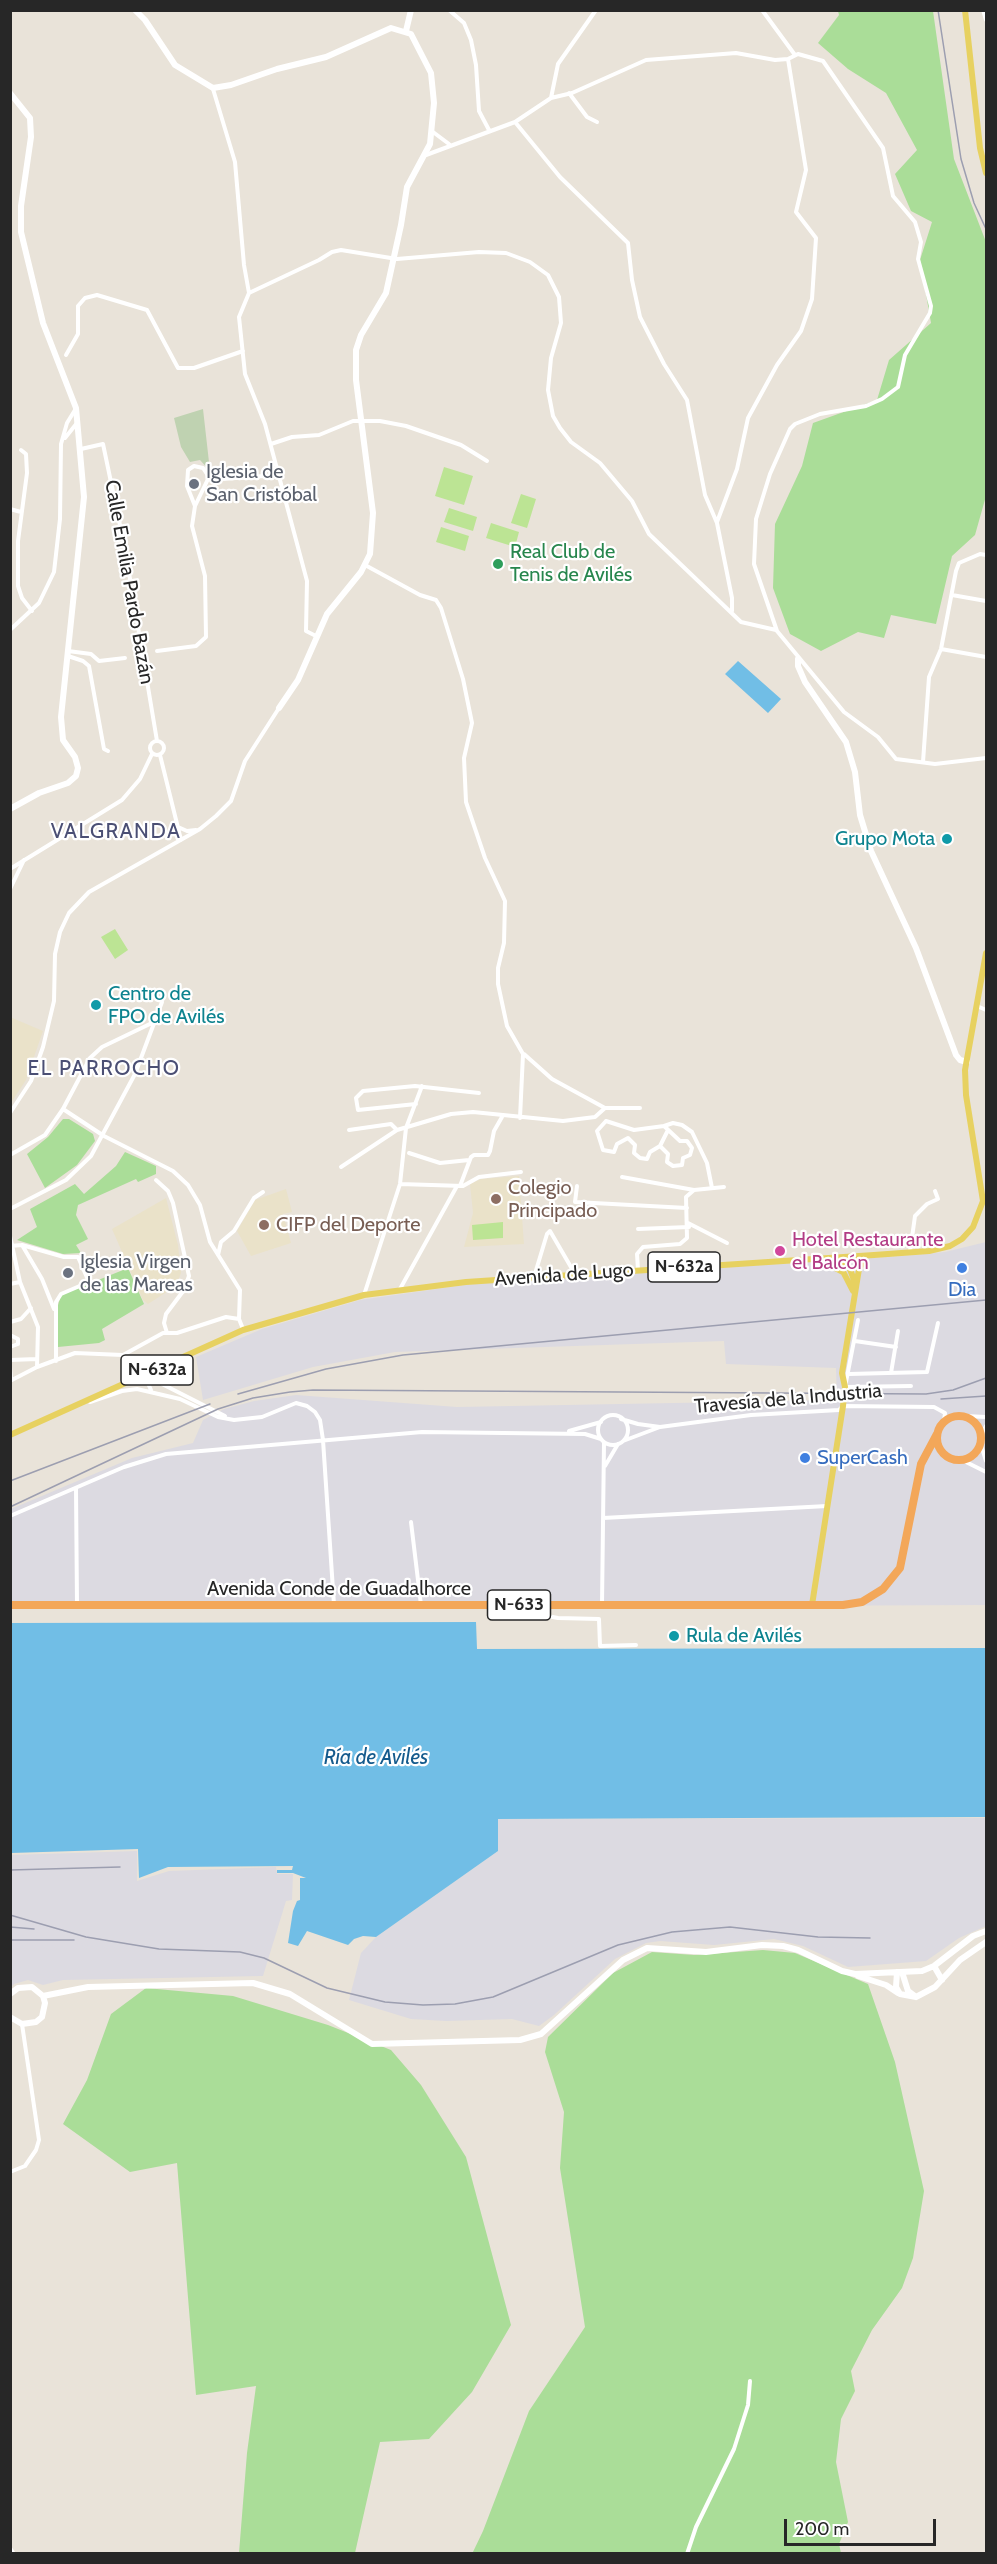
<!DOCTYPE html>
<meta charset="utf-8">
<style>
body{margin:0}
#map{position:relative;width:997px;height:2564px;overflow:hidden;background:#e9e3d9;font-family:Cabin,sans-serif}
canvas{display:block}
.frame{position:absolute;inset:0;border:12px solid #272727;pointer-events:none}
.scale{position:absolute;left:784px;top:2519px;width:152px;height:27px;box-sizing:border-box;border:3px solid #272727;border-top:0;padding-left:8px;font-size:18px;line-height:21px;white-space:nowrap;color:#272727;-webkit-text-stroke:4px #fff;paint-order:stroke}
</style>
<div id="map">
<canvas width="997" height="2564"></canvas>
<div class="frame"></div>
<div class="scale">200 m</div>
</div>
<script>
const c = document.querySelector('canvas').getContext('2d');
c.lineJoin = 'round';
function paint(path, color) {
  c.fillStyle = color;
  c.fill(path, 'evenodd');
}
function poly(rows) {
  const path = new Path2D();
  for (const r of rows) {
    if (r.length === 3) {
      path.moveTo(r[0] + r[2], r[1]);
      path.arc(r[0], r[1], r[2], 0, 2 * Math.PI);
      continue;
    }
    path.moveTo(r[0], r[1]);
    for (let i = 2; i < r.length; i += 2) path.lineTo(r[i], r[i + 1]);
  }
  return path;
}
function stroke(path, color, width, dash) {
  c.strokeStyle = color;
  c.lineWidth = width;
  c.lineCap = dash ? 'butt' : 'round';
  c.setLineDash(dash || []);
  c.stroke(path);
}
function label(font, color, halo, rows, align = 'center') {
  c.font = font + ' Cabin,sans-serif';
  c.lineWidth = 4.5;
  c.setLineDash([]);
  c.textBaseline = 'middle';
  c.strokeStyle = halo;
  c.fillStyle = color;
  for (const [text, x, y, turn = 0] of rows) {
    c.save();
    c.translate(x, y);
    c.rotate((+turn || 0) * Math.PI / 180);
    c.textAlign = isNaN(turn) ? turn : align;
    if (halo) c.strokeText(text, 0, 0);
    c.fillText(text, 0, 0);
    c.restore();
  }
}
const industrial = poly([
 [986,1242,986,1605,11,1609,11,1509,132,1458,193,1443,203,1420,224,1409,254,1401,296,1395,457,1407,837,1400,836,1368,726,1364,724,1341,395,1352,313,1367,203,1400,196,1357,262,1329,360,1300,479,1283,902,1256,945,1252],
 [986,1818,986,1926,959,1938,926,1961,848,1967,803,1946,774,1939,714,1945,660,1941,646,1943,615,1959,554,2015,539,2026,512,2019,446,2021,411,2019,349,2000,361,1953,376,1937,498,1851,497,1819],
 [137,1851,137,1881,169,1871,276,1867,277,1874,293,1874,292,1900,286,1901,263,1976,63,1980,43,1985,28,1980,14,1984,11,1987,11,1855]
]);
const education = poly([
 [10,1017,43,1031,26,1080,11,1103],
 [519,1176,524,1244,464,1247,473,1213,470,1184,481,1179],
 [286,1189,292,1212,283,1214,291,1243,251,1256,237,1231,255,1200],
 [166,1198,178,1245,181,1273,176,1286,148,1304,143,1300,112,1229]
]);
const green = poly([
 [838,11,933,11,954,159,986,242,986,496,975,535,952,556,936,624,891,615,884,638,858,632,821,651,790,634,773,588,775,524,802,466,813,423,877,400,889,360,931,323,920,260,932,222,911,211,895,174,917,150,886,93,848,69,818,43,839,15],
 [63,1119,69,1119,93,1134,95,1141,77,1165,45,1188,27,1154,48,1137],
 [125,1152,156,1166,156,1174,138,1182,136,1179,78,1205,76,1215,88,1239,76,1245,81,1253,63,1254,17,1240,37,1227,30,1209,75,1184,84,1194,116,1166],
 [128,1268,144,1304,102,1329,105,1340,99,1343,58,1347,56,1312,61,1295],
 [763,1950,795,1953,868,1984,895,2062,924,2191,913,2258,902,2288,872,2330,851,2371,855,2391,841,2419,836,2462,848,2522,839,2544,841,2553,472,2554,483,2531,529,2411,585,2327,560,2168,564,2112,545,2052,548,2037,613,1973,652,1952,694,1955],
 [146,1988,233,1996,328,2025,391,2050,421,2085,466,2157,511,2325,472,2392,429,2439,380,2442,355,2553,239,2553,247,2453,256,2386,196,2395,177,2163,130,2172,63,2124,87,2080,111,2014]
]);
const cemetery = poly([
 [203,409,210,471,200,460,190,462,181,447,174,418]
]);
const pitch = poly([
 [444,467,473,476,464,505,435,496],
 [521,494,536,499,527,528,511,523],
 [449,508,477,517,473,531,444,522],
 [491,523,519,532,515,547,486,538],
 [441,527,469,536,465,551,436,542],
 [115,929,128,950,115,959,101,937],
 [503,1222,503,1238,473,1240,472,1225]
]);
const water = poly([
 [738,661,781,699,768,713,725,674],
 [476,1622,477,1649,986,1648,986,1817,498,1819,498,1851,376,1937,363,1936,354,1939,348,1945,307,1931,298,1946,288,1943,293,1911,297,1901,300,1900,300,1878,306,1878,293,1873,277,1873,277,1870,292,1870,293,1866,168,1867,139,1878,138,1849,11,1853,11,1623]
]);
const street = poly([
 [449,10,464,23,471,40,476,65,479,111,489,130],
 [762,10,795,55],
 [983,10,986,20],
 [213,89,235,162,244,265,249,293,239,317,245,374,265,424,307,581,306,631,316,636],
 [569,93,587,117,597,122],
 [551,98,558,64,596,10],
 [515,122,560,177,628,243,632,280,640,317,664,364,687,400,705,495,717,523,732,598,732,611],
 [433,132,449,144],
 [426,155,515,122,551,98,572,93,646,60,736,53,775,60,788,59,798,54,823,61,883,148,893,196,915,222,921,242,918,259,931,306,930,313,905,355,898,387,882,399,866,406,820,414,795,424,790,429,770,474,756,519,754,564,777,631,844,712,878,737,896,759,935,764,986,758],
 [249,293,319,260,332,252,341,250,397,259,479,252,506,253,530,262,548,275,559,297,561,323,551,358,548,390,553,416,560,428,571,442,600,463,632,501,649,534,741,622,776,630],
 [66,355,78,334,78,306,85,298,97,295,147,310,178,368,194,368,243,351],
 [65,438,77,423],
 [271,444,292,437,319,435,353,421,380,421,406,426,461,445,487,461],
 [81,449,103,444,125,549,157,741],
 [21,450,26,454,27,473,18,541,18,586,22,598,32,611],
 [195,506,209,477],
 [10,509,21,512],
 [717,522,737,469,748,418,777,365,801,331,812,299,816,238,796,212,806,170,788,59],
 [365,565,420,595,436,600,441,608,463,679,472,723,464,758,466,802,485,858,505,901,504,943,498,968,498,984,507,1026,523,1054,520,1118],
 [952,595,986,601],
 [10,630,39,603,54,572,60,519,61,444,67,423,75,410],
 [941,649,986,657],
 [68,651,91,654,99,661,125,658],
 [157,651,196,646,206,637,205,576,192,526,195,506,187,486,188,470,194,466,203,468,209,477,222,479,278,475],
 [68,656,83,661,89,666,104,749,108,751],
 [157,748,7],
 [160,755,181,840],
 [923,762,929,677,941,649,956,571,959,563,980,554,986,555],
 [178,827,187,831,196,830],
 [10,869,122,800,140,779,152,754],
 [10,889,24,860],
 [977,1006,986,1010],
 [524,1054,552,1079,605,1108],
 [416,1104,358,1110,356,1098,363,1091,415,1086,479,1093],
 [63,1109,104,1136,173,1171,188,1185,200,1205,210,1242,240,1290,239,1319,243,1329],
 [10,1113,31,1081,43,1047,54,1001,55,954,60,932,69,913,89,892,200,829,216,816,231,801,245,761,279,708],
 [606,1121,634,1130,664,1126,680,1141,687,1141,692,1148,690,1155,683,1158,682,1165,673,1166,667,1162,668,1154,660,1146,650,1152,647,1159,640,1158,634,1153,635,1145,628,1138,617,1144,614,1152,603,1150,597,1131,606,1121],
 [664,1126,673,1123,682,1125,692,1132,707,1163,712,1188],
 [349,1130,391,1124,397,1130],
 [660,1146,668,1130],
 [409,1153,440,1163,469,1160],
 [10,1155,45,1135,63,1109,90,1058,102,1047,154,1022],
 [341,1167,397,1130,451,1114,473,1112,563,1121,595,1117,605,1108,640,1108],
 [622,1177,694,1190],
 [156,1180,168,1191,173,1203,189,1276,184,1290,166,1314,164,1323,167,1333],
 [400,1184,463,1186,479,1177,521,1172],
 [460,1186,471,1157,474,1155,488,1155,490,1151,494,1131,502,1117],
 [577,1186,575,1202,687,1208],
 [10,1209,66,1180,91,1156,135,1074,162,1002],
 [688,1223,727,1243],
 [638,1229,689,1227],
 [10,1236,20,1282,38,1327,37,1367],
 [22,1245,64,1257,78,1257,89,1282,61,1294,56,1302,56,1361],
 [10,1246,22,1245,42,1279,54,1309],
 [910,1252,915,1216,927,1204,938,1199,935,1191],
 [218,1255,221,1242,234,1231,254,1198,263,1192],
 [638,1270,637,1254,643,1247,680,1244,687,1238,686,1197,694,1190,724,1187],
 [534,1277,547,1234,550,1231,575,1274],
 [10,1284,20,1282],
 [400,1289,457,1186],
 [364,1295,400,1184,406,1128,422,1086],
 [858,1320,845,1387,911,1386],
 [10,1322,21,1319,31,1308],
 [10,1335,18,1339,18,1344,10,1347],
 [855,1341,896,1347],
 [10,1360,37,1359],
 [183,1360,164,1372,162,1384,225,1416],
 [10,1367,11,1379],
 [891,1373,898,1331],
 [849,1374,927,1372,938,1323],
 [10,1381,37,1367,75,1353,123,1355,163,1333,177,1333,226,1317,239,1319],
 [151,1390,146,1379,154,1372],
 [90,1402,122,1391,137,1389,180,1399,218,1417,234,1420,262,1417,296,1403,307,1406,315,1412,320,1420,323,1440,334,1605],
 [613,1430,15],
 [965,1416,986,1417],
 [621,1419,638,1424,660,1427,751,1415,839,1410,843,1406,934,1407,945,1413,944,1421],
 [569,1431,601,1422],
 [981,1436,986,1426],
 [623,1441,660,1427],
 [981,1445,986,1461],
 [962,1460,986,1472],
 [605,1466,618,1444],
 [76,1489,77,1605],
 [10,1516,124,1467,166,1454,422,1432,585,1434,601,1439],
 [603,1518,827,1506],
 [411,1522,421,1605],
 [602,1605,604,1442],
 [499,1607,558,1618,599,1619,600,1646,636,1645],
 [10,2172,25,2166,36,2150,39,2140,22,2024],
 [10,2548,14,2554],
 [687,2554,696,2527,734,2449,748,2405,750,2381]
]);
const secondary = poly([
 [135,10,145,20,175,65,213,88,231,85,277,69,326,57,391,28,411,34,431,73,434,103,430,144,407,187,401,225,386,293,361,335,356,350,356,380,373,513,370,554,361,572,327,614,298,680,279,708],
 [406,31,411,10],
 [10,93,30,118,31,137,21,206,21,232,43,323,76,408,84,497,61,717,63,740,75,757,78,768,76,776,68,783,39,793,10,809],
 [798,659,798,666,805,682,846,742,855,772,860,815,871,851,916,948,956,1055,960,1060,967,1062],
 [934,1966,942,1980],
 [897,1972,896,1987,900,1994,916,1997,935,1987,960,1960,986,1942],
 [902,1972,908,1991,916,1997],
 [858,1976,886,1985,898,1993],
 [10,1994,18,1988,32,1987,43,1996,45,2003,42,2017,36,2022,22,2024,10,2017],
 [43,1996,88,1987,253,1983,290,1994,372,2044,520,2040,541,2034,623,1960,647,1948,706,1952,762,1945,783,1946,798,1950,842,1971,855,1974,922,1971,934,1966,973,1936,986,1931]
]);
const primary = poly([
 [965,10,980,148,986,173],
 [836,1258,853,1291],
 [839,1258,850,1269,855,1283],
 [820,1260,843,1272],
 [10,1435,243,1330,364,1295,466,1282,874,1255,929,1251,950,1246,962,1239,973,1227,983,1201,966,1095,965,1070,986,953],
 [812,1605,843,1406,845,1387,842,1373,859,1269,866,1256]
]);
const highway = poly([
 [959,1438,22],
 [10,1605,843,1605,862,1602,883,1589,900,1568,921,1464,937,1434]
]);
const rail = poly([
 [938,10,961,159,974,203,986,229],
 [238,1394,326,1369,403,1355,986,1300],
 [941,1399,986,1396],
 [10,1481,210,1404],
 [10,1507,218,1409,253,1398,290,1392,313,1390,926,1394,953,1390,986,1378],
 [10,1870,120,1867],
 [10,1915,86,1937,159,1949,240,1952,264,1958,327,1988,385,2002,423,2005,455,2004,493,1997,618,1945,672,1932,730,1927,818,1937,870,1938],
 [10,1927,34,1929],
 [10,1940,74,1940]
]);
const markers = [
 [194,484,6,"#6b7280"],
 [498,564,6,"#2e9e5b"],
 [947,839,6,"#0f9aa8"],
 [96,1005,6,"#0f9aa8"],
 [496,1199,6,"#8d6e63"],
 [264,1225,6,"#8d6e63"],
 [780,1251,6,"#d1479c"],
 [962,1268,6,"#3f7fe0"],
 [68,1273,6,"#6b7280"],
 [805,1458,6,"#3f7fe0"],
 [674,1636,6,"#0f9aa8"]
];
const shields = [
 [684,1267,72],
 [157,1370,72],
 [519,1605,63]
];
const shieldNames = [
 ["N-632a",684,1267],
 ["N-632a",157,1370],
 ["N-633",519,1605]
];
const worshipNames = [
 ["Iglesia de",206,472],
 ["San Cristóbal",206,495],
 ["Iglesia Virgen",80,1262],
 ["de las Mareas",80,1285]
];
const leisureNames = [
 ["Real Club de",510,552],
 ["Tenis de Avilés",510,575]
];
const streetNames = [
 ["Calle Emilia Pardo Bazán",129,582,80],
 ["Avenida de Lugo",564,1275,-4],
 ["Travesía de la Industria",788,1399,-5],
 ["Avenida Conde de Guadalhorce",339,1589]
];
const cultureNames = [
 ["Grupo Mota",935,839,"right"],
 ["Centro de",108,994],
 ["FPO de Avilés",108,1017],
 ["Rula de Avilés",686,1636]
];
const educationNames = [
 ["Colegio",508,1188],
 ["Principado",508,1211],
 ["CIFP del Deporte",276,1225]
];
const hotelNames = [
 ["Hotel Restaurante",792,1240],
 ["el Balcón",792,1263]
];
const shopNames = [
 ["Dia",962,1290],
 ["SuperCash",817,1458,"left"]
];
const neighbourhoodNames = [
 ["VALGRANDA",116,832],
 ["EL PARROCHO",104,1069]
];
const waterNames = [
 ["Ría de Avilés",376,1758]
];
paint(industrial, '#dcdae1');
paint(education, '#eae2c9');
paint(green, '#aadd98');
paint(cemetery, '#bfd2b1');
paint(pitch, '#bce494');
paint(water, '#71bee6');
stroke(street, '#fff', 4);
stroke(secondary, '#fff', 6);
stroke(primary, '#e7d160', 6);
stroke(highway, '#f3a759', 8);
stroke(rail, '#9c9eb0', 1.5);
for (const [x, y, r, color] of markers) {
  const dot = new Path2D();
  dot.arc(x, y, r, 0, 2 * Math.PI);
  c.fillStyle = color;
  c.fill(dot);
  stroke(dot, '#fff', 2);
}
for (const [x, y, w] of shields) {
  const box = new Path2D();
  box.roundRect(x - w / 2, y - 15, w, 30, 4.5);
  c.fillStyle = '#fff';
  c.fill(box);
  stroke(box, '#272727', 1.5);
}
label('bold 18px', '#272727', null, shieldNames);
label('20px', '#5b616d', '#fff', worshipNames, 'left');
label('20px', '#27864d', '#fff', leisureNames, 'left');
label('20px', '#272727', '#fff', streetNames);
label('20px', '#0d838f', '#fff', cultureNames, 'left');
label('20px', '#785e54', '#fff', educationNames, 'left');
label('20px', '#b23c85', '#fff', hotelNames, 'left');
label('20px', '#366cbe', '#fff', shopNames);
c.letterSpacing = '1.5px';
label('21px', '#4b4f74', '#fff', neighbourhoodNames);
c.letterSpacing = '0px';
label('italic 21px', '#155b8d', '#fff', waterNames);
</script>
